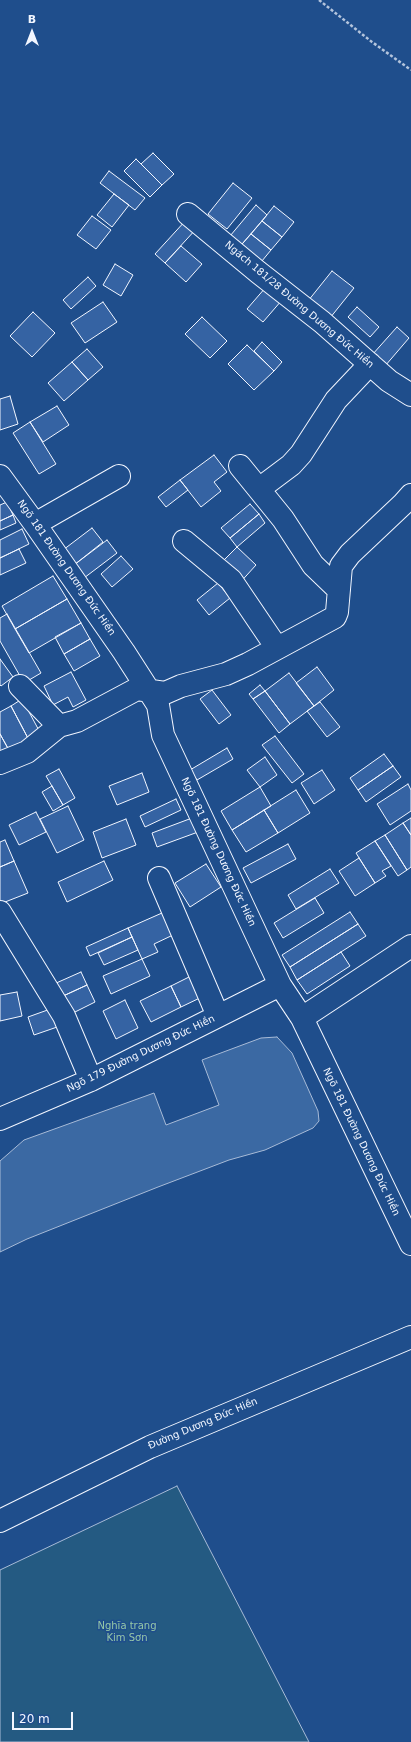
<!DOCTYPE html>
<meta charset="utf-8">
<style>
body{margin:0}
#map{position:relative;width:411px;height:1742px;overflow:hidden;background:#1f4e8c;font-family:"DejaVu Sans",sans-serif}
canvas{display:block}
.north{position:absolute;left:12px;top:12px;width:40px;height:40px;-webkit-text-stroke:3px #1f4e8c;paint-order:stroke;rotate:0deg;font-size:11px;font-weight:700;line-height:16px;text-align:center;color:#f2f6ff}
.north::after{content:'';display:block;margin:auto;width:14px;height:18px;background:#f2f6ff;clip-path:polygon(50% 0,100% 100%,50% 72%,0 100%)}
.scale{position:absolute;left:12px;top:1712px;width:61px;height:18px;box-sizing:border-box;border:2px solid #f2f6ff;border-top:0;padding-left:5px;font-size:12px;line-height:14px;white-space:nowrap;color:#f2f6ff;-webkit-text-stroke:3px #1f4e8c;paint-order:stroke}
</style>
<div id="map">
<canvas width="411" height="1742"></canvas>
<div class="north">B</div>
<div class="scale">20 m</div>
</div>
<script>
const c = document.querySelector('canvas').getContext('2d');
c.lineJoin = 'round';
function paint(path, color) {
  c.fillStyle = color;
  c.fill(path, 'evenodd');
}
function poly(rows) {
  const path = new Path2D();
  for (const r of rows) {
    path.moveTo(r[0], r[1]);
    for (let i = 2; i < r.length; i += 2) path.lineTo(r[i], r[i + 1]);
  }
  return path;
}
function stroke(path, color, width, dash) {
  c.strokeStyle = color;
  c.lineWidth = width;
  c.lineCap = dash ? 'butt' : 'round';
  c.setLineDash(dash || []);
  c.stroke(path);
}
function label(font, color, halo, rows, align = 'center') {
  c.font = font + ' "DejaVu Sans",sans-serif';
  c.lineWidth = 3;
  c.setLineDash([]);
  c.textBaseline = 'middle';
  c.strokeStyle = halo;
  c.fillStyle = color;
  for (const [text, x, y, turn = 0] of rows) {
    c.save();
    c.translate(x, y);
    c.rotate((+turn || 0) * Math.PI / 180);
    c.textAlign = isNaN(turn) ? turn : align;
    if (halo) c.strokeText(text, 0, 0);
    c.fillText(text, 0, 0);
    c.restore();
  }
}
const green = poly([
 [177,1486,309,1742,0,1742,0,1570,177,1486]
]);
const water = poly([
 [277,1037,292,1053,318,1111,319,1121,313,1128,265,1150,229,1160,158,1187,27,1239,0,1252,0,1161,24,1140,154,1093,166,1125,219,1105,202,1060,261,1038,277,1037]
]);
const building = poly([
 [153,153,174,174,162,185,141,164,153,153],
 [136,159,162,185,150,197,124,171,136,159],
 [109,171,145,198,135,210,100,183,109,171],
 [233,183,252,198,227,229,208,214,233,183],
 [114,194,129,205,112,227,97,215,114,194],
 [256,205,267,215,236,251,225,242,256,205],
 [274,206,294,222,282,237,262,221,274,206],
 [92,216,111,230,96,249,77,235,92,216],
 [187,219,197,228,165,263,155,254,187,219],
 [262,221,282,237,271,250,251,234,262,221],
 [251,234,271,250,257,267,236,251,251,234],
 [181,246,202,264,186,282,165,263,181,246],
 [115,264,133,275,121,296,103,285,115,264],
 [332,271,354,288,330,318,308,301,332,271],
 [88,277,96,286,71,309,63,300,88,277],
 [266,287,282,300,263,322,247,309,266,287],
 [103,302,117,322,85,343,71,323,103,302],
 [357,307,379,327,370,337,348,317,357,307],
 [33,312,55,333,32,357,10,336,33,312],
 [202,317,227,341,210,358,185,334,202,317],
 [397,327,409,338,385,366,372,355,397,327],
 [262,342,282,362,274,371,254,351,262,342],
 [247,345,274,371,254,390,228,364,247,345],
 [87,349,103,367,88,380,72,362,87,349],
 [72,362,88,380,64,401,48,383,72,362],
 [10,396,18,424,0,430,0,399,10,396],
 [57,406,69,425,43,442,30,422,57,406],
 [30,422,56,464,39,474,13,433,30,422],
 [214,455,227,472,214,482,221,491,201,507,180,480,214,455],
 [180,480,188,490,166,507,158,497,180,480],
 [7,502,13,515,0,521,0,505,7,502],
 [250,504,259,514,230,538,221,528,250,504],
 [259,514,265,523,237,547,230,538,259,514],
 [13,515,16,523,0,530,0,521,13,515],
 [92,528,103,542,74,565,63,550,92,528],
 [22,529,29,544,0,558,0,540,22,529],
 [107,540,117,553,84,578,74,565,107,540],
 [237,547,256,565,237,586,217,567,237,547],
 [19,549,26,563,0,575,0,558,19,549],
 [121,556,133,569,112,587,101,574,121,556],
 [53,576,67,599,15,629,2,606,53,576],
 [218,583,230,598,209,615,197,600,218,583],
 [67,599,81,623,29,653,15,629,67,599],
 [7,614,41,673,24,683,0,641,0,618,7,614],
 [81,623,90,639,64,654,55,637,81,623],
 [90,639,100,656,74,671,64,654,90,639],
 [0,659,13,677,1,686,0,685,0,659],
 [317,667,334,690,314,706,296,683,317,667],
 [71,672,86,700,73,707,68,697,53,705,44,686,71,672],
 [289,673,314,706,290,724,265,691,289,673],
 [260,685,265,691,253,699,249,694,260,685],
 [212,690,231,715,219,724,200,699,212,690],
 [265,691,290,724,279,733,253,699,265,691],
 [22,699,42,736,30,742,11,706,22,699],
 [320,702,340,727,327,737,307,711,320,702],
 [11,706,30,742,10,752,0,734,0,712,11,706],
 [0,734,10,752,0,754,0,734],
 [275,736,304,774,292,783,262,745,275,736],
 [227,748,233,759,197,780,190,770,227,748],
 [384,754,393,766,358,790,350,778,384,754],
 [265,757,277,775,260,787,247,770,265,757],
 [393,766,401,777,366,802,358,790,393,766],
 [59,769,75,798,63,805,46,776,59,769],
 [322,770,335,790,314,804,301,783,322,770],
 [142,773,149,792,117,805,109,786,142,773],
 [408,784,411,790,411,811,390,825,377,804,408,784],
 [52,786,63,805,53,811,42,792,52,786],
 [260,787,271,806,232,830,221,811,260,787],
 [296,790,310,813,278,833,264,810,296,790],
 [176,799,181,810,145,827,140,816,176,799],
 [68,806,84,840,57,853,40,819,68,806],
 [264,810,278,833,246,852,232,830,264,810],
 [36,812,46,832,19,845,9,825,36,812],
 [192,818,198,832,157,847,152,833,192,818],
 [411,818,411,835,403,823,411,818],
 [126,819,136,845,102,858,93,832,126,819],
 [403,823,411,835,411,867,407,870,385,835,403,823],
 [385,835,407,870,398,876,375,841,385,835],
 [5,840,14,861,0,867,0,842,5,840],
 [375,841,391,866,382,871,386,876,375,883,356,853,375,841],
 [288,844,296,859,251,883,243,868,288,844],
 [359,858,375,883,355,896,339,871,359,858],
 [14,861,28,893,0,904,0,867,14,861],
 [104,861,113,880,67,902,58,882,104,861],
 [206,864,221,887,190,907,175,883,206,864],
 [330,869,339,883,296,909,288,895,330,869],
 [315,898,324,913,283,938,274,923,315,898],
 [350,912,358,924,290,967,282,955,350,912],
 [162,913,173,935,154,944,158,952,142,959,128,928,162,913],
 [358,924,366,936,297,980,290,967,358,924],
 [128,928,132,937,90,956,86,947,128,928],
 [132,937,138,950,104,965,98,953,132,937],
 [341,952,350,966,307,994,297,980,341,952],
 [142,959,150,976,111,994,103,976,142,959],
 [81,972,87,985,61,997,54,984,81,972],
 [195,974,206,995,181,1007,171,986,195,974],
 [87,985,95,1002,69,1015,61,997,87,985],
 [171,986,181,1007,151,1022,140,1001,171,986],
 [17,992,22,1016,0,1021,0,995,17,992],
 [125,1000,138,1028,116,1039,103,1011,125,1000],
 [56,1007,63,1025,34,1035,28,1017,56,1007]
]);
const path = poly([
 [319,0,372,42,411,70]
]);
const minor = poly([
 [188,214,258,272,322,322,389,381,411,395],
 [240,466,283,519,313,565,339,590],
 [0,476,35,524,124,652,158,705,163,735,280,985,302,1018,411,1244],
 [259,489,291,465,301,454,336,400,370,364],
 [35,524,119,476],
 [184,541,231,580,277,648],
 [20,686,59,726],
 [0,763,27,752,59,726,77,721,137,689,165,693,181,686,226,674,248,664,335,617,337,612,341,566,350,554,403,504,411,495],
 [159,878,218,1016],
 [0,912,64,1016,91,1080],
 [302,1018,411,946],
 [0,1119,91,1080,280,985]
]);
const highway = poly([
 [0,1521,150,1447,411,1337]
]);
const streetNames = [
 ["Ngách 181/28 Đường Dương Đức Hiền",299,305,40],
 ["Ngõ 181 Đường Dương Đức Hiền",66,568,55],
 ["Ngõ 181 Đường Dương Đức Hiền",218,852,65],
 ["Ngõ 179 Đường Dương Đức Hiền",141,1054,-26],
 ["Ngõ 181 Đường Dương Đức Hiền",361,1142,64],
 ["Đường Dương Đức Hiền",203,1424,-23]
];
const parkNames = [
 ["Nghĩa trang",127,1626],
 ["Kim Sơn",127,1638]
];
paint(green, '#245a82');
stroke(green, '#a8bbd7', 1);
paint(water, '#3b69a3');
stroke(water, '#a8bbd7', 1);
paint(building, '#3563a3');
stroke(building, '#f2f6ff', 1);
stroke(minor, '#f2f6ff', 24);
stroke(highway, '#f2f6ff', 24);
stroke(path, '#b3c4dc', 2.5, [3, 2]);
stroke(minor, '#1f4e8c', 22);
stroke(highway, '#1f4e8c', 22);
label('10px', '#f2f6ff', '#1f4e8c', streetNames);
label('10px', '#97c8a6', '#1f4e8c', parkNames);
</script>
